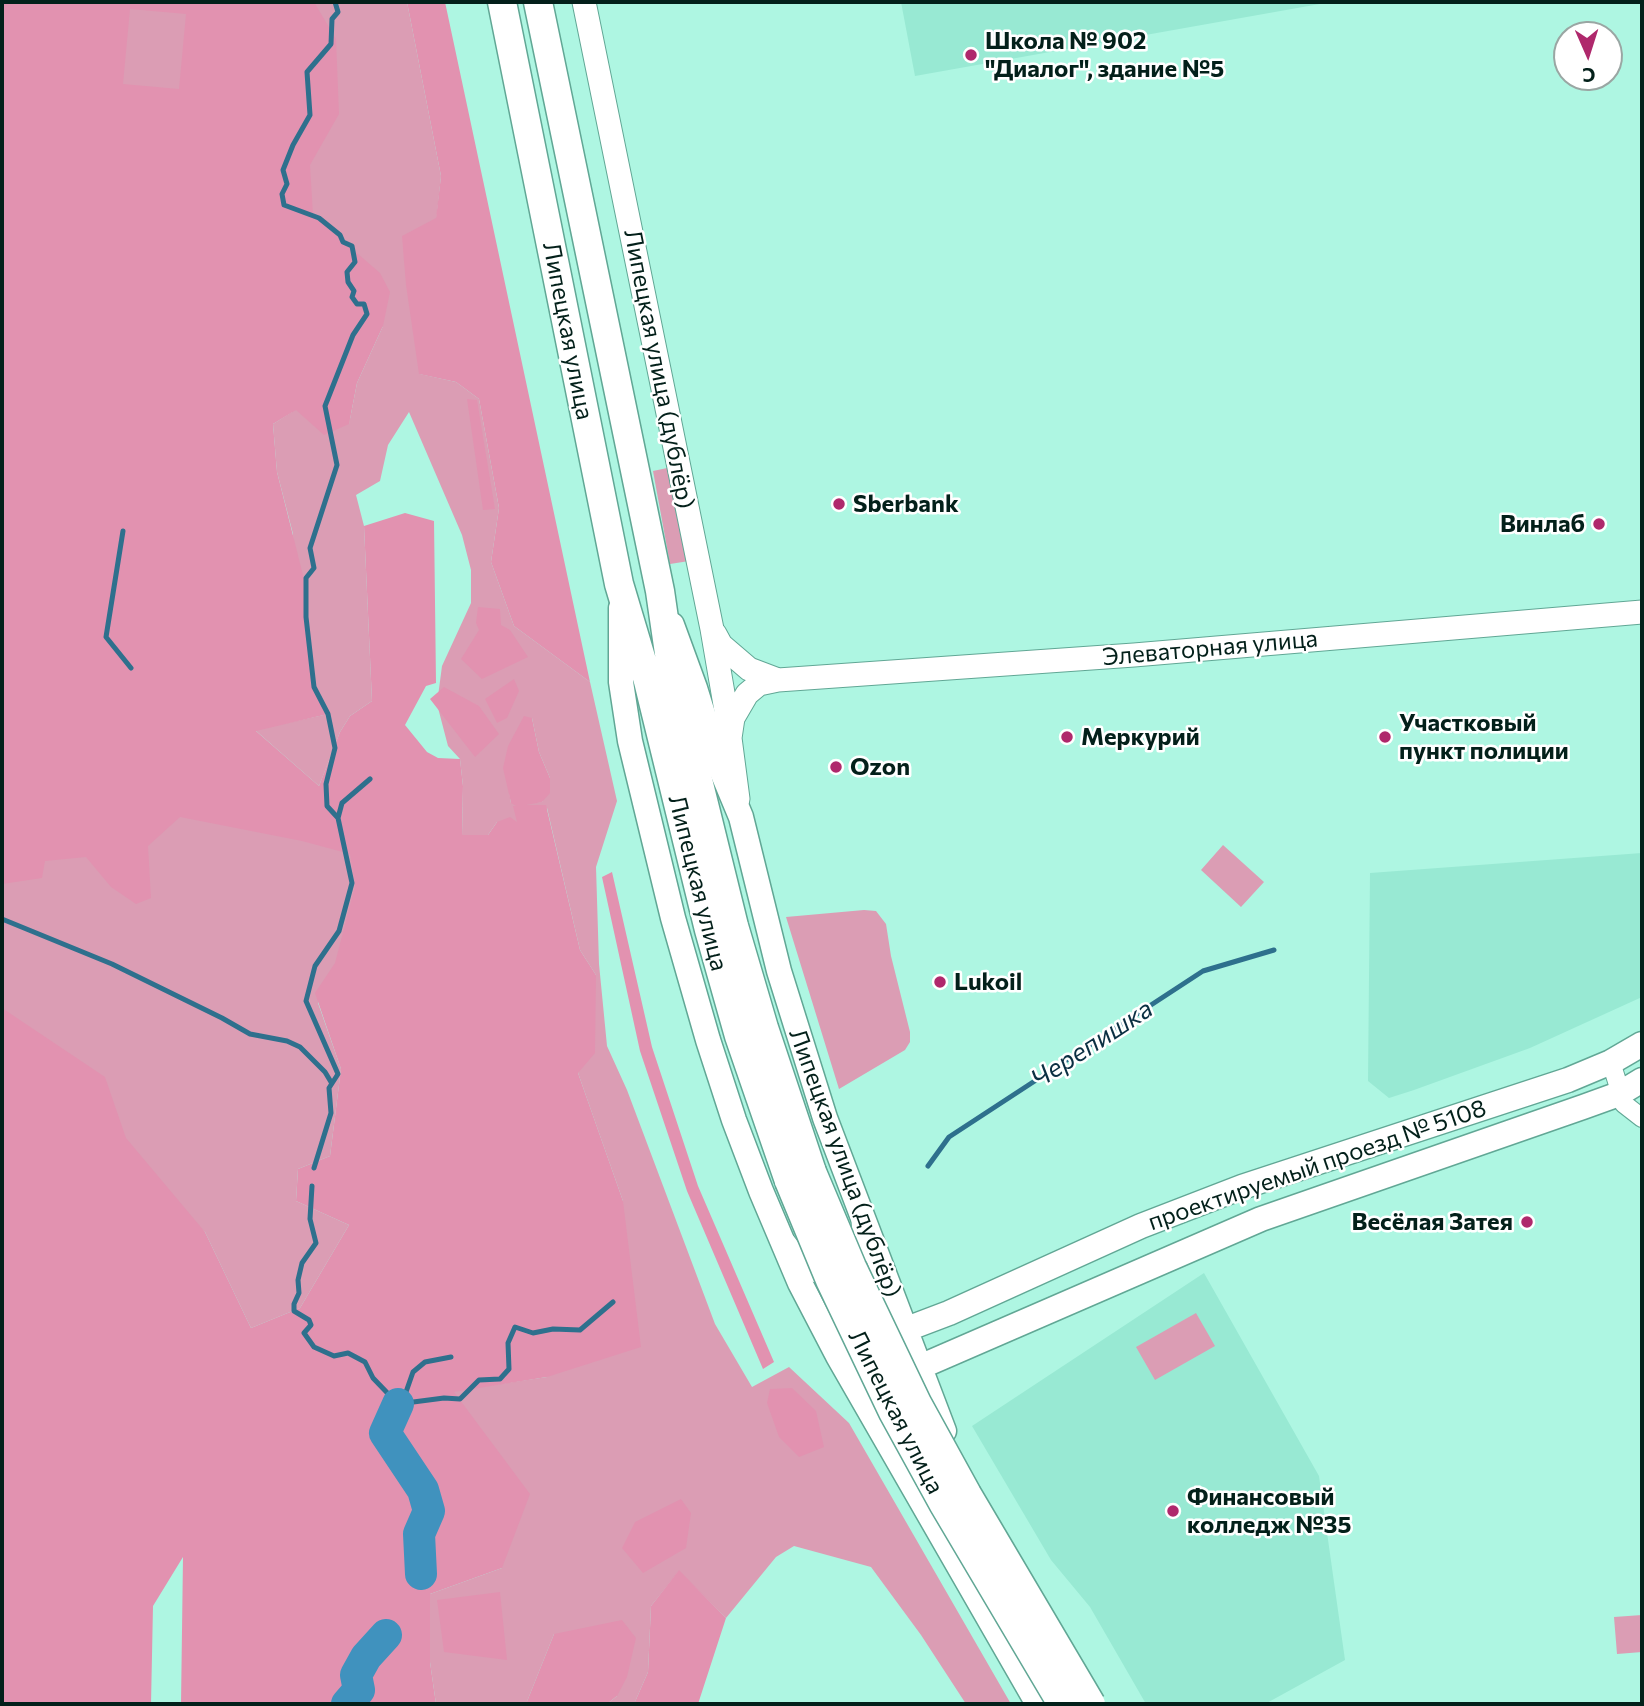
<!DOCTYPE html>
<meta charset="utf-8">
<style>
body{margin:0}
#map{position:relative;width:1644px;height:1706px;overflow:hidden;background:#aef6e2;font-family:Commissioner,sans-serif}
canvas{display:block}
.frame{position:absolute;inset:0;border:4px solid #03201a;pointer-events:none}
.north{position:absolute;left:1553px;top:21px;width:70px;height:70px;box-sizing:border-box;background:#fff;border:2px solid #9aa6a3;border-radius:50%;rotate:177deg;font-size:19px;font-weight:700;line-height:28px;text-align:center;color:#03201a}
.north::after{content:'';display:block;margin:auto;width:24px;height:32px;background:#af286c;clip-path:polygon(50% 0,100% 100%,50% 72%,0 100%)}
</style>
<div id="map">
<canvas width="1644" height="1706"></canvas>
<div class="frame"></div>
<div class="north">С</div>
</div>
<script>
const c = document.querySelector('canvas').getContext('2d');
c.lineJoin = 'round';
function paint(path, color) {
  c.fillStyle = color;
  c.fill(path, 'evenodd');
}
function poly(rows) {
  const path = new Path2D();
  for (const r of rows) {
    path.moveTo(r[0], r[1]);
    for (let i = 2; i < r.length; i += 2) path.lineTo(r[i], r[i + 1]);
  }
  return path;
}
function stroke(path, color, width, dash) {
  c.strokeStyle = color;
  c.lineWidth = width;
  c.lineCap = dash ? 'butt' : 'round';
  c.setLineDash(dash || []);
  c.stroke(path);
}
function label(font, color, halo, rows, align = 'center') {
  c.font = font + ' Commissioner,sans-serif';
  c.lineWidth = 5;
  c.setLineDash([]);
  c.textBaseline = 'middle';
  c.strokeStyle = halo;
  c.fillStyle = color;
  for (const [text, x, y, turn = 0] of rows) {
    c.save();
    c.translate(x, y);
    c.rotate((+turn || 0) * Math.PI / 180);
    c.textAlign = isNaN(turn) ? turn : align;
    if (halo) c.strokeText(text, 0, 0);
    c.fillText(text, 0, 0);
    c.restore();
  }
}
const built = poly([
 [901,2,1331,2,915,76],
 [1642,853,1642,997,1530,1048,1414,1090,1389,1098,1368,1081,1370,873],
 [1204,1273,1319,1476,1345,1660,1265,1704,1146,1704,1090,1607,1051,1560,972,1426]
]);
const green = poly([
 [2,2,250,2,210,785,356,825,366,926,318,1003,341,1069,330,1156,298,1169,296,1201,349,1225,300,1308,251,1328,205,1232,2,1078],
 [290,2,407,2,441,176,420,374,456,382,479,399,499,508,491,562,514,626,590,682,617,801,596,867,599,964,607,1046,627,1090,715,1324,752,1387,789,1367,849,1423,1011,1704,966,1704,921,1635,871,1567,794,1546,776,1557,726,1618,679,1571,651,1606,648,1672,634,1704,607,1704,617,1696,554,1634,526,1704,436,1704,430,1662,430,1594,502,1568,453,1391,547,1377,623,1201,578,1073,596,975,580,950,547,808,531,833,497,822,488,835,462,835,463,786,460,759,448,746,437,704,442,666,471,603,471,570,462,535,409,412,388,445,380,481,356,495,364,526,372,701,350,716,340,732,319,786,255,730,328,714,297,697,293,534,277,472,273,424,292,412],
 [383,326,357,383,349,424,359,356],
 [532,718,539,752,550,778,542,802,511,803,509,791],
 [672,467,689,561,670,564,653,471],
 [1223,845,1264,882,1241,907,1201,870],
 [864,910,876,911,886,924,891,956,910,1032,910,1042,905,1050,839,1089,786,917],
 [1196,1313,1215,1346,1155,1380,1136,1347],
 [1642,1615,1642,1652,1617,1654,1614,1617]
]);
const forest = poly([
 [2,2,314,2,336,39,339,114,310,165,313,215,380,273,390,292,383,326,357,383,349,424,324,435,296,410,273,424,277,472,306,587,306,617,314,687,328,714,256,731,319,786,340,732,350,716,372,701,364,526,405,513,434,521,436,683,426,686,405,725,427,752,438,758,460,759,463,786,462,835,488,835,497,822,510,817,517,822,513,806,516,806,511,803,503,768,508,746,524,716,532,718,539,752,550,778,550,793,542,802,526,805,546,805,580,950,596,975,595,1053,578,1073,623,1201,641,1347,547,1377,454,1392,530,1494,502,1568,430,1594,430,1662,436,1704,181,1704,183,1557,153,1606,151,1704,2,1704,2,1008,105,1077,126,1138,205,1232,251,1328,300,1308,349,1225,296,1201,298,1169,330,1156,341,1069,315,993,335,963,355,886,350,854,302,841,180,817,148,846,151,898,136,904,111,887,86,857,45,861,42,878,2,884],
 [130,9,186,14,179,89,123,84],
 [407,2,445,2,590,682,514,626,491,562,499,508,479,399,456,382,419,374,406,285,402,236,436,218,441,176],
 [467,399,477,400,495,509,483,510],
 [478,607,500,609,501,625,510,630,528,657,482,679,461,659,479,630,476,623],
 [514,679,519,691,507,718,497,723,485,699],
 [444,687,479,706,499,734,475,757,430,699],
 [612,872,652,1047,698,1186,774,1362,763,1369,687,1191,640,1051,602,877],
 [792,1388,816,1411,824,1447,799,1457,779,1437,767,1403,770,1389],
 [681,1499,691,1513,686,1548,643,1573,622,1548,635,1522],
 [679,1570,726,1618,698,1704,634,1704,648,1672,651,1606],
 [500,1592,507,1660,444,1652,437,1600],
 [622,1620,636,1638,627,1677,617,1696,607,1704,526,1704,554,1634]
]);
const stream = poly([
 [123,531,106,637,131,668],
 [338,818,342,803,370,779],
 [2,919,112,964,222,1018,250,1034,287,1041,300,1047,325,1072,331,1082],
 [928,1166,949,1137,1203,971,1274,950],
 [314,1168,331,1113,329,1088,338,1074,306,1001,315,966,339,931,352,883,338,818,327,806,326,784,335,748,328,714,314,687,306,617,306,578,314,568,310,548,337,465,325,406,353,335,367,314,364,304,357,304,352,297,354,291,348,282,347,272,355,262,352,246,343,242,340,235,319,218,284,205,282,194,287,184,283,170,293,145,310,115,307,72,331,44,332,19,338,12,335,2],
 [312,1186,310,1219,316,1243,302,1263,298,1280,299,1293,294,1304,294,1311,309,1320,311,1325,304,1333,314,1347,334,1356,348,1353,365,1362,373,1378,398,1404,444,1398,460,1399,479,1380,500,1379,509,1369,508,1343,515,1327,533,1333,553,1329,580,1330,613,1302],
 [407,1403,406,1392,413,1372,425,1362,451,1357]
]);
const river = poly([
 [398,1404,385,1433,423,1490,429,1511,419,1534,421,1574],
 [347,1704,359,1690,356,1675,366,1657,386,1635]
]);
const minor = poly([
 [1611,1062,1624,1104,1642,1118]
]);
const tertiary = poly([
 [584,2,712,629,729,728],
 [715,634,721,645,749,669,778,680],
 [738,799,730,738,733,718,747,694,759,684,778,680,1134,655,1642,612],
 [785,1244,798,1261,809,1269,822,1272,835,1271,852,1262,860,1251,864,1238,863,1219]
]);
const secondary = poly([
 [621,608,621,682,630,741,673,918,708,1040,734,1120,761,1191,800,1283,838,1356,1038,1704],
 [672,625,695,688,718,762,741,817,779,971,825,1118,944,1431],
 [891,1335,949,1313,1141,1226,1242,1187,1568,1080,1611,1062,1642,1044],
 [906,1373,1261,1219,1583,1107,1619,1094,1642,1080]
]);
const primary = poly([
 [502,2,619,584,648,681,709,930,739,1036,789,1181],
 [538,2,660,591,672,674,734,926,764,1028,812,1172]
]);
const primaryBridge = poly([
 [812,1172,852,1267,917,1403,967,1494,1091,1704],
 [789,1181,830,1280,893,1412,943,1503,1062,1704]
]);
const markers = [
 [971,55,7,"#af286c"],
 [839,504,7,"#af286c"],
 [1599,524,7,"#af286c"],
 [1067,737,7,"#af286c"],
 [1385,737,7,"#af286c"],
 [836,767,7,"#af286c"],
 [940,982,7,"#af286c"],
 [1527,1222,7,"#af286c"],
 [1173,1511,7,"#af286c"]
];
const poiNames = [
 ["Школа № 902",985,41],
 ["\"Диалог\", здание №5",985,69],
 ["Sberbank",853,504],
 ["Винлаб",1585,524,"right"],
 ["Участковый",1399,723],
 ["пункт полиции",1399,751],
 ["Меркурий",1081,737],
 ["Ozon",850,767],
 ["Lukoil",954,982],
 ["Весёлая Затея",1513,1222,"right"],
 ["Финансовый",1187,1497],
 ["колледж №35",1187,1525]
];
const streetNames = [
 ["Липецкая улица",568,331,79],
 ["Липецкая улица (дублёр)",659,369,79],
 ["Элеваторная улица",1210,648,-5],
 ["Липецкая улица",698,883,76],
 ["Липецкая улица (дублёр)",845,1163,70],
 ["проектируемый проезд № 5108",1317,1165,-19],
 ["Липецкая улица",896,1412,63]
];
const waterNames = [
 ["Черепишка",1092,1044,-33]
];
paint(built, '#98e9d3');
paint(green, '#db9db4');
paint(forest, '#e292b0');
stroke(stream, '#2e708d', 5);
stroke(river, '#4092be', 32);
stroke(minor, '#61a795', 20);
stroke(tertiary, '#61a795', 25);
stroke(secondary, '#61a795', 27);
stroke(primary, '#61a795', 31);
stroke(minor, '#fff', 18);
stroke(tertiary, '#fff', 23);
stroke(secondary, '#fff', 24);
stroke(primary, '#fff', 28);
stroke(primaryBridge, '#61a795', 31, []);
stroke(primaryBridge, '#fff', 28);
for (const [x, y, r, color] of markers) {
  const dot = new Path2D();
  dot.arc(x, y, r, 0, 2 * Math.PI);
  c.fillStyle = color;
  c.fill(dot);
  stroke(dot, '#fff', 2.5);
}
label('bold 24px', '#03201a', '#fff', poiNames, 'left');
label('24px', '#03201a', '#fff', streetNames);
label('italic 26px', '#0a2f42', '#fff', waterNames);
</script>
